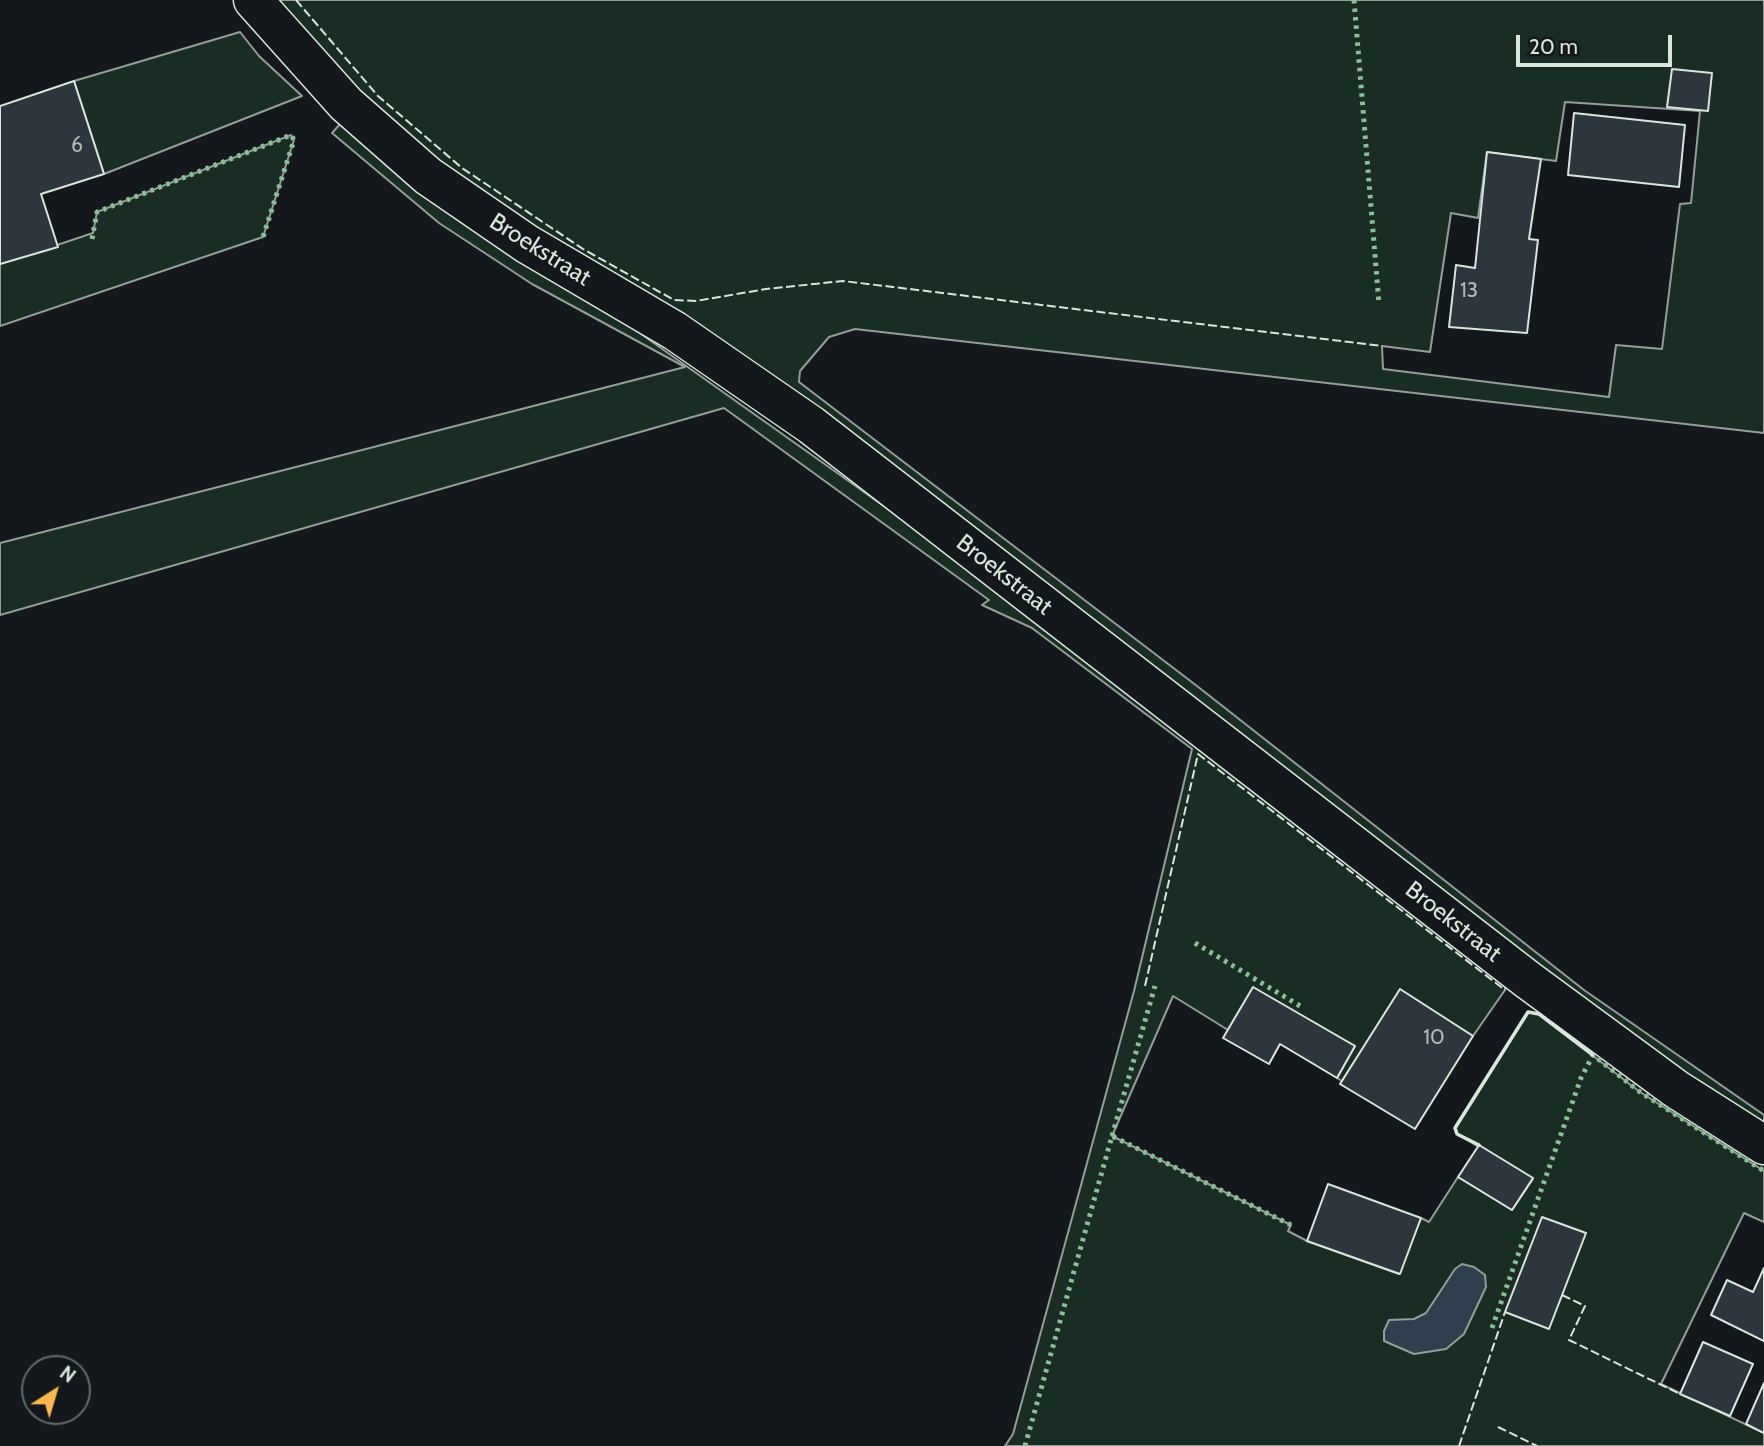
<!DOCTYPE html>
<style>
body{margin:0}
#map{position:relative;width:1764px;height:1446px;overflow:hidden;background:#14181c;font-family:Cabin,sans-serif}
canvas{display:block}
.north{position:absolute;left:21px;top:1355px;width:70px;height:70px;box-sizing:border-box;background:#14181c;border:2px solid #626a69;border-radius:50%;rotate:37deg;font-size:19px;font-weight:700;line-height:28px;text-align:center;color:#d8e6dc}
.north::after{content:'';display:block;margin:auto;width:24px;height:32px;background:#ffb74d;clip-path:polygon(50% 0,100% 100%,50% 72%,0 100%)}
.scale{position:absolute;left:1516px;top:35px;width:156px;height:32px;box-sizing:border-box;border:4px solid #d8e6dc;border-top:0;padding-left:9px;font-size:21px;line-height:24px;white-space:nowrap;color:#d8e6dc;-webkit-text-stroke:5px #14181c;paint-order:stroke}
</style>
<div id="map">
<canvas width="1764" height="1446"></canvas>
<div class="north">N</div>
<div class="scale">20 m</div>
</div>
<script>
const c = document.querySelector('canvas').getContext('2d');
c.lineJoin = 'round';
function paint(path, color) {
  c.fillStyle = color;
  c.fill(path, 'evenodd');
}
function poly(rows) {
  const path = new Path2D();
  for (const r of rows) {
    path.moveTo(r[0], r[1]);
    for (let i = 2; i < r.length; i += 2) path.lineTo(r[i], r[i + 1]);
  }
  return path;
}
function stroke(path, color, width, dash) {
  c.strokeStyle = color;
  c.lineWidth = width;
  c.lineCap = dash ? 'butt' : 'round';
  c.setLineDash(dash || []);
  c.stroke(path);
}
function label(font, color, halo, rows, align = 'center') {
  c.font = font + ' Cabin,sans-serif';
  c.lineWidth = 5;
  c.setLineDash([]);
  c.textBaseline = 'middle';
  c.strokeStyle = halo;
  c.fillStyle = color;
  for (const [text, x, y, turn = 0] of rows) {
    c.save();
    c.translate(x, y);
    c.rotate((+turn || 0) * Math.PI / 180);
    c.textAlign = isNaN(turn) ? turn : align;
    if (halo) c.strokeText(text, 0, 0);
    c.fillText(text, 0, 0);
    c.restore();
  }
}
const green = poly([
 [278,0,1764,0,1764,433,855,329,829,337,800,371,799,382,1197,686,1584,990,1764,1115,1764,1127,1705,1089,420,149,353,89,278,0],
 [1565,102,1700,111,1691,203,1680,204,1662,349,1616,345,1609,397,1383,369,1382,346,1430,352,1451,213,1478,218,1487,152,1556,161,1565,102],
 [240,32,259,56,302,96,104,174,74,81,240,32],
 [342,122,936,543,1505,979,1505,990,1473,1036,1400,990,1342,1081,1337,1078,1355,1046,1253,988,1228,1030,1173,996,1112,1136,1291,1225,1288,1231,1307,1241,1399,1274,1421,1218,1429,1222,1458,1177,1512,1210,1533,1179,1457,1134,1455,1128,1528,1012,1539,1014,1640,1092,1764,1171,1764,1222,1744,1213,1661,1384,1764,1433,1764,1446,1005,1446,1013,1434,1134,991,1192,749,1032,628,982,605,989,600,724,408,0,615,0,543,685,367,532,284,439,223,332,133,342,122],
 [291,135,294,140,263,237,0,326,0,264,93,233,97,212,291,135]
]);
const water = poly([
 [1462,1264,1474,1267,1485,1275,1486,1287,1464,1334,1446,1349,1414,1354,1384,1341,1384,1331,1389,1320,1414,1319,1426,1313,1455,1269,1462,1264]
]);
const building = poly([
 [1672,69,1712,73,1708,111,1667,107,1672,69],
 [74,81,104,174,41,194,58,247,0,264,0,106,74,81],
 [1574,113,1685,125,1679,187,1568,175,1574,113],
 [1487,152,1541,159,1529,239,1538,240,1527,333,1449,327,1456,265,1475,268,1487,152],
 [1253,987,1355,1046,1337,1078,1280,1044,1269,1064,1223,1038,1253,987],
 [1400,989,1473,1036,1415,1129,1340,1084,1400,989],
 [1479,1145,1533,1178,1512,1210,1458,1177,1479,1145],
 [1328,1184,1421,1218,1400,1274,1307,1241,1328,1184],
 [1542,1217,1586,1233,1549,1329,1505,1312,1542,1217],
 [1764,1268,1764,1341,1711,1315,1727,1280,1753,1292,1764,1268],
 [1703,1342,1753,1364,1730,1416,1680,1394,1703,1342],
 [1764,1383,1764,1433,1746,1424,1764,1383]
]);
const minor = poly([
 [253,0,346,104,428,176,527,244,675,331,811,425,1528,980,1676,1089,1764,1145]
]);
const hedge = poly([
 [1354,0,1379,304],
 [92,239,97,212,291,135,294,140,263,237],
 [1195,943,1300,1006],
 [1112,1136,1155,986],
 [1492,1328,1581,1078,1593,1055,1640,1092,1764,1171],
 [1025,1446,1112,1136,1291,1225]
]);
const fence = poly([
 [296,0,378,96,462,168,583,249,674,300,696,301,766,289,843,281,1382,346],
 [1145,986,1198,754,1505,990],
 [1562,1295,1585,1306,1569,1340,1680,1394],
 [1498,1427,1537,1446],
 [1459,1446,1505,1312]
]);
const wall = poly([
 [1479,1145,1457,1134,1455,1128,1528,1012,1539,1014,1593,1055]
]);
const numberNames = [
 ["6",77,146],
 ["13",1469,291],
 ["10",1434,1038]
];
const streetNames = [
 ["Broekstraat",540,250,32],
 ["Broekstraat",1004,575,38],
 ["Broekstraat",1453,922,38]
];
paint(green, '#1a2d24');
stroke(green, '#939e99', 2);
paint(water, '#2f3f4d');
stroke(water, '#939e99', 2);
paint(building, '#2c363c');
stroke(building, '#d8e6dc', 2);
stroke(minor, '#d8e6dc', 41);
stroke(minor, '#14181c', 38);
stroke(hedge, '#8ac095', 5, [3.5, 5]);
stroke(fence, '#d8e6dc', 2, [9, 3.5]);
stroke(wall, '#d8e6dc', 3.5);
label('21px', '#adbab4', null, numberNames);
label('24px', '#d8e6dc', '#14181c', streetNames);
</script>
